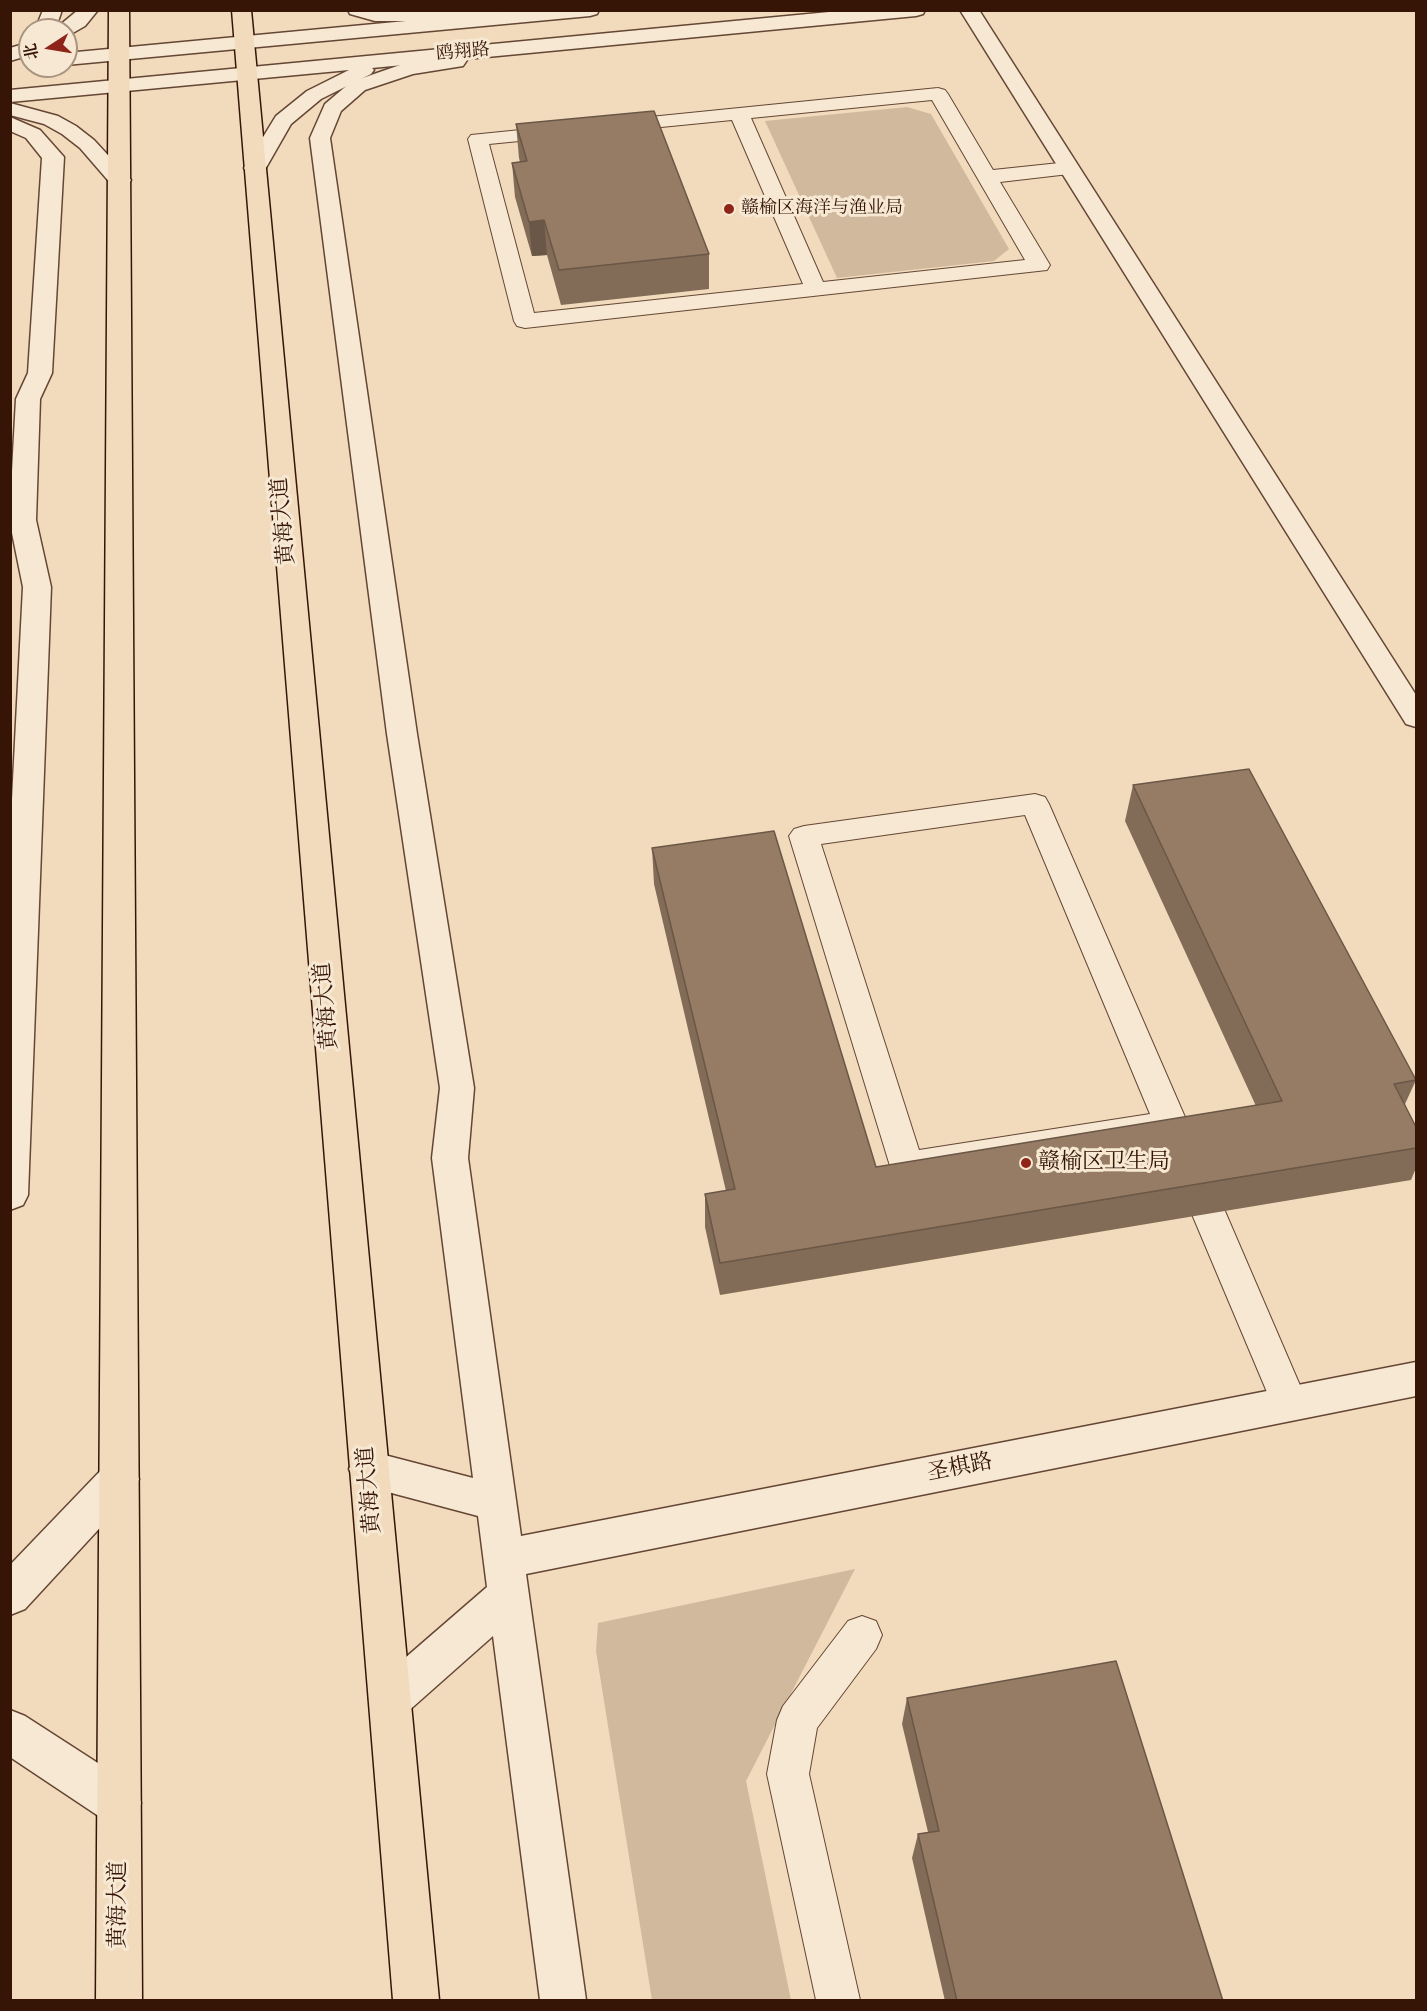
<!DOCTYPE html>
<meta charset="utf-8">
<style>
body{margin:0}
#map{position:relative;width:1427px;height:2011px;overflow:hidden;background:#f1dbbc;font-family:"IM FELL English","Noto Serif SC",serif}
canvas{display:block}
.frame{position:absolute;inset:0;border:12px solid #361506;pointer-events:none}
.north{position:absolute;left:18px;top:18px;width:60px;height:60px;box-sizing:border-box;background:#f6e8d3;border:2px solid #a99481;border-radius:50%;rotate:258deg;font-size:16px;font-weight:700;line-height:24px;text-align:center;color:#361506}
.north::after{content:'';display:block;margin:auto;width:21px;height:27px;background:#8f2418;clip-path:polygon(50% 0,100% 100%,50% 72%,0 100%)}
</style>
<div id="map">
<canvas width="1427" height="2011"></canvas>
<div class="frame"></div>
<div class="north">北</div>
</div>
<script>
const c = document.querySelector('canvas').getContext('2d');
c.lineJoin = 'round';
function paint(path, color) {
  c.fillStyle = color;
  c.fill(path, 'evenodd');
}
function poly(rows) {
  const path = new Path2D();
  for (const r of rows) {
    path.moveTo(r[0], r[1]);
    for (let i = 2; i < r.length; i += 2) path.lineTo(r[i], r[i + 1]);
  }
  return path;
}
function stroke(path, color, width, dash) {
  c.strokeStyle = color;
  c.lineWidth = width;
  c.lineCap = dash ? 'butt' : 'round';
  c.setLineDash(dash || []);
  c.stroke(path);
}
function label(font, color, halo, rows, align = 'center') {
  c.font = font + ' "IM FELL English","Noto Serif SC",serif';
  c.lineWidth = 6;
  c.setLineDash([]);
  c.textBaseline = 'middle';
  c.strokeStyle = halo;
  c.fillStyle = color;
  for (const [text, x, y, turn = 0] of rows) {
    c.save();
    c.translate(x, y);
    c.rotate((+turn || 0) * Math.PI / 180);
    c.textAlign = isNaN(turn) ? turn : align;
    if (halo) c.strokeText(text, 0, 0);
    c.fillText(text, 0, 0);
    c.restore();
  }
}
const green = poly([
 [907,107,931,114,1009,249,994,261,837,278,765,121],
 [855,1569,746,1781,791,2000,652,2000,596,1651,598,1623]
]);
const service = poly([
 [938,88,945,90,948,94,993,170,1069,162,1076,164,1079,168,1076,172,1069,174,1000,182,1050,265,1047,270,525,328,517,326,514,321,468,139,471,135,938,88],
 [932,100,1025,260,823,282,751,118,932,100],
 [732,120,803,284,534,313,489,144,732,120],
 [1035,794,1045,797,1049,804,1188,1124,1183,1133,1171,1137,907,1180,895,1176,890,1166,789,836,794,829,804,826,1035,794],
 [1025,815,1150,1114,919,1150,821,844,1025,815],
 [1192,1160,1204,1164,1209,1174,1308,1404,1303,1416,1290,1420,1277,1416,1272,1404,1175,1174,1180,1164,1192,1160],
 [862,1616,876,1621,882,1635,876,1649,817,1728,809,1774,860,2000,816,2000,767,1774,777,1720,783,1706,848,1621,862,1616]
]);
const minor = poly([
 [43,10,62,10,55,30,35,30,43,10],
 [348,10,512,10,517,15,514,19,507,21,375,21,350,14,348,10],
 [960,10,979,10,1416,695,1416,727,1406,724,960,10],
 [462,47,469,49,472,53,463,66,413,74,365,90,341,111,330,138,417,734,474,1088,468,1158,521,1536,1416,1362,1416,1396,526,1574,586,2000,540,2000,493,1636,405,1714,390,1720,375,1714,369,1699,375,1684,487,1587,478,1516,369,1487,355,1482,349,1469,355,1456,369,1451,473,1478,432,1158,440,1088,387,734,310,138,325,104,351,82,403,64,450,57,455,49,462,47],
 [10,117,40,130,64,157,52,373,40,399,36,520,51,587,28,1195,23,1205,10,1210,10,838,23,587,10,523,10,507,16,399,28,373,42,158,26,138,10,131,10,117],
 [119,1461,133,1466,139,1479,133,1492,25,1609,10,1615,10,1565,105,1466,119,1461],
 [10,1710,25,1716,135,1787,141,1803,135,1819,119,1825,103,1819,10,1757,10,1710]
]);
const tertiary = poly([
 [78,10,98,10,85,26,71,34,66,35,66,30,54,30,78,10],
 [523,10,599,10,597,14,590,16,66,65,66,53,523,10],
 [850,10,925,10,923,14,916,16,372,68,374,70,371,74,321,99,291,124,263,173,255,174,247,173,244,168,276,116,307,91,349,70,10,102,10,90,850,10],
 [30,42,30,55,10,61,10,48,30,42],
 [10,103,58,116,76,126,94,140,131,180,128,185,120,186,112,185,80,148,62,134,44,124,10,115,10,103]
]);
const primary = poly([
 [109,10,129,10,142,2000,96,2000,109,10],
 [232,10,251,10,439,2000,393,2000,232,10]
]);
const wall = poly([
 [516,124,709,254,709,289,561,305,547,255,532,256,515,197,512,163,520,162,519,158],
 [1133,785,1416,1080,1405,1104,1416,1148,1416,1168,1411,1180,720,1295,705,1227,705,1194,726,1191,654,884,652,848,876,1167,1256,1106,1125,821],
 [907,1698,1223,2001,945,2001,912,1858,918,1834,928,1832,902,1724]
]);
const shadedWall = poly([
 [544,220,547,255,532,256,529,222]
]);
const building = poly([
 [654,111,709,254,559,270,544,220,529,222,512,163,527,161,516,124,654,111],
 [1249,769,1416,1080,1394,1084,1416,1127,1416,1148,720,1263,705,1194,735,1189,652,848,774,831,876,1167,1282,1101,1133,785,1249,769],
 [1116,1661,1223,2001,957,2001,918,1834,939,1831,907,1698,1116,1661]
]);
const markers = [
 [729,209,6,"#8f2418"],
 [1026,1163,6,"#8f2418"]
];
const farStreetnames = [
 ["鸥翔路",463,53,-5]
];
const farPoinames = [
 ["赣榆区海洋与渔业局",741,209]
];
const streetNames = [
 ["黄海大道",285,521,-95],
 ["黄海大道",328,1006,-95],
 ["圣棋路",960,1469,-11],
 ["黄海大道",371,1490,-95],
 ["黄海大道",119,1905,-90]
];
const poiNames = [
 ["赣榆区卫生局",1038,1163]
];
paint(green, '#d1b99d');
stroke(service, '#654634', 2);
stroke(minor, '#654634', 3);
stroke(tertiary, '#654634', 3);
stroke(primary, '#361506', 3);
paint(service, '#f6e8d3');
paint(minor, '#f6e8d3');
paint(tertiary, '#f6e8d3');
paint(primary, '#f1dbbc');
paint(wall, '#826b57');
paint(shadedWall, '#6a5747');
paint(building, '#977c65');
stroke(building, '#6a5747', 1.5);
for (const [x, y, r, color] of markers) {
  const dot = new Path2D();
  dot.arc(x, y, r, 0, 2 * Math.PI);
  c.fillStyle = color;
  c.fill(dot);
  stroke(dot, '#f6e8d3', 2);
}
label('18px', '#361506', '#f6e8d3', farStreetnames);
label('18px', '#361506', '#f6e8d3', farPoinames, 'left');
label('22px', '#361506', '#f6e8d3', streetNames);
label('22px', '#361506', '#f6e8d3', poiNames, 'left');
</script>
